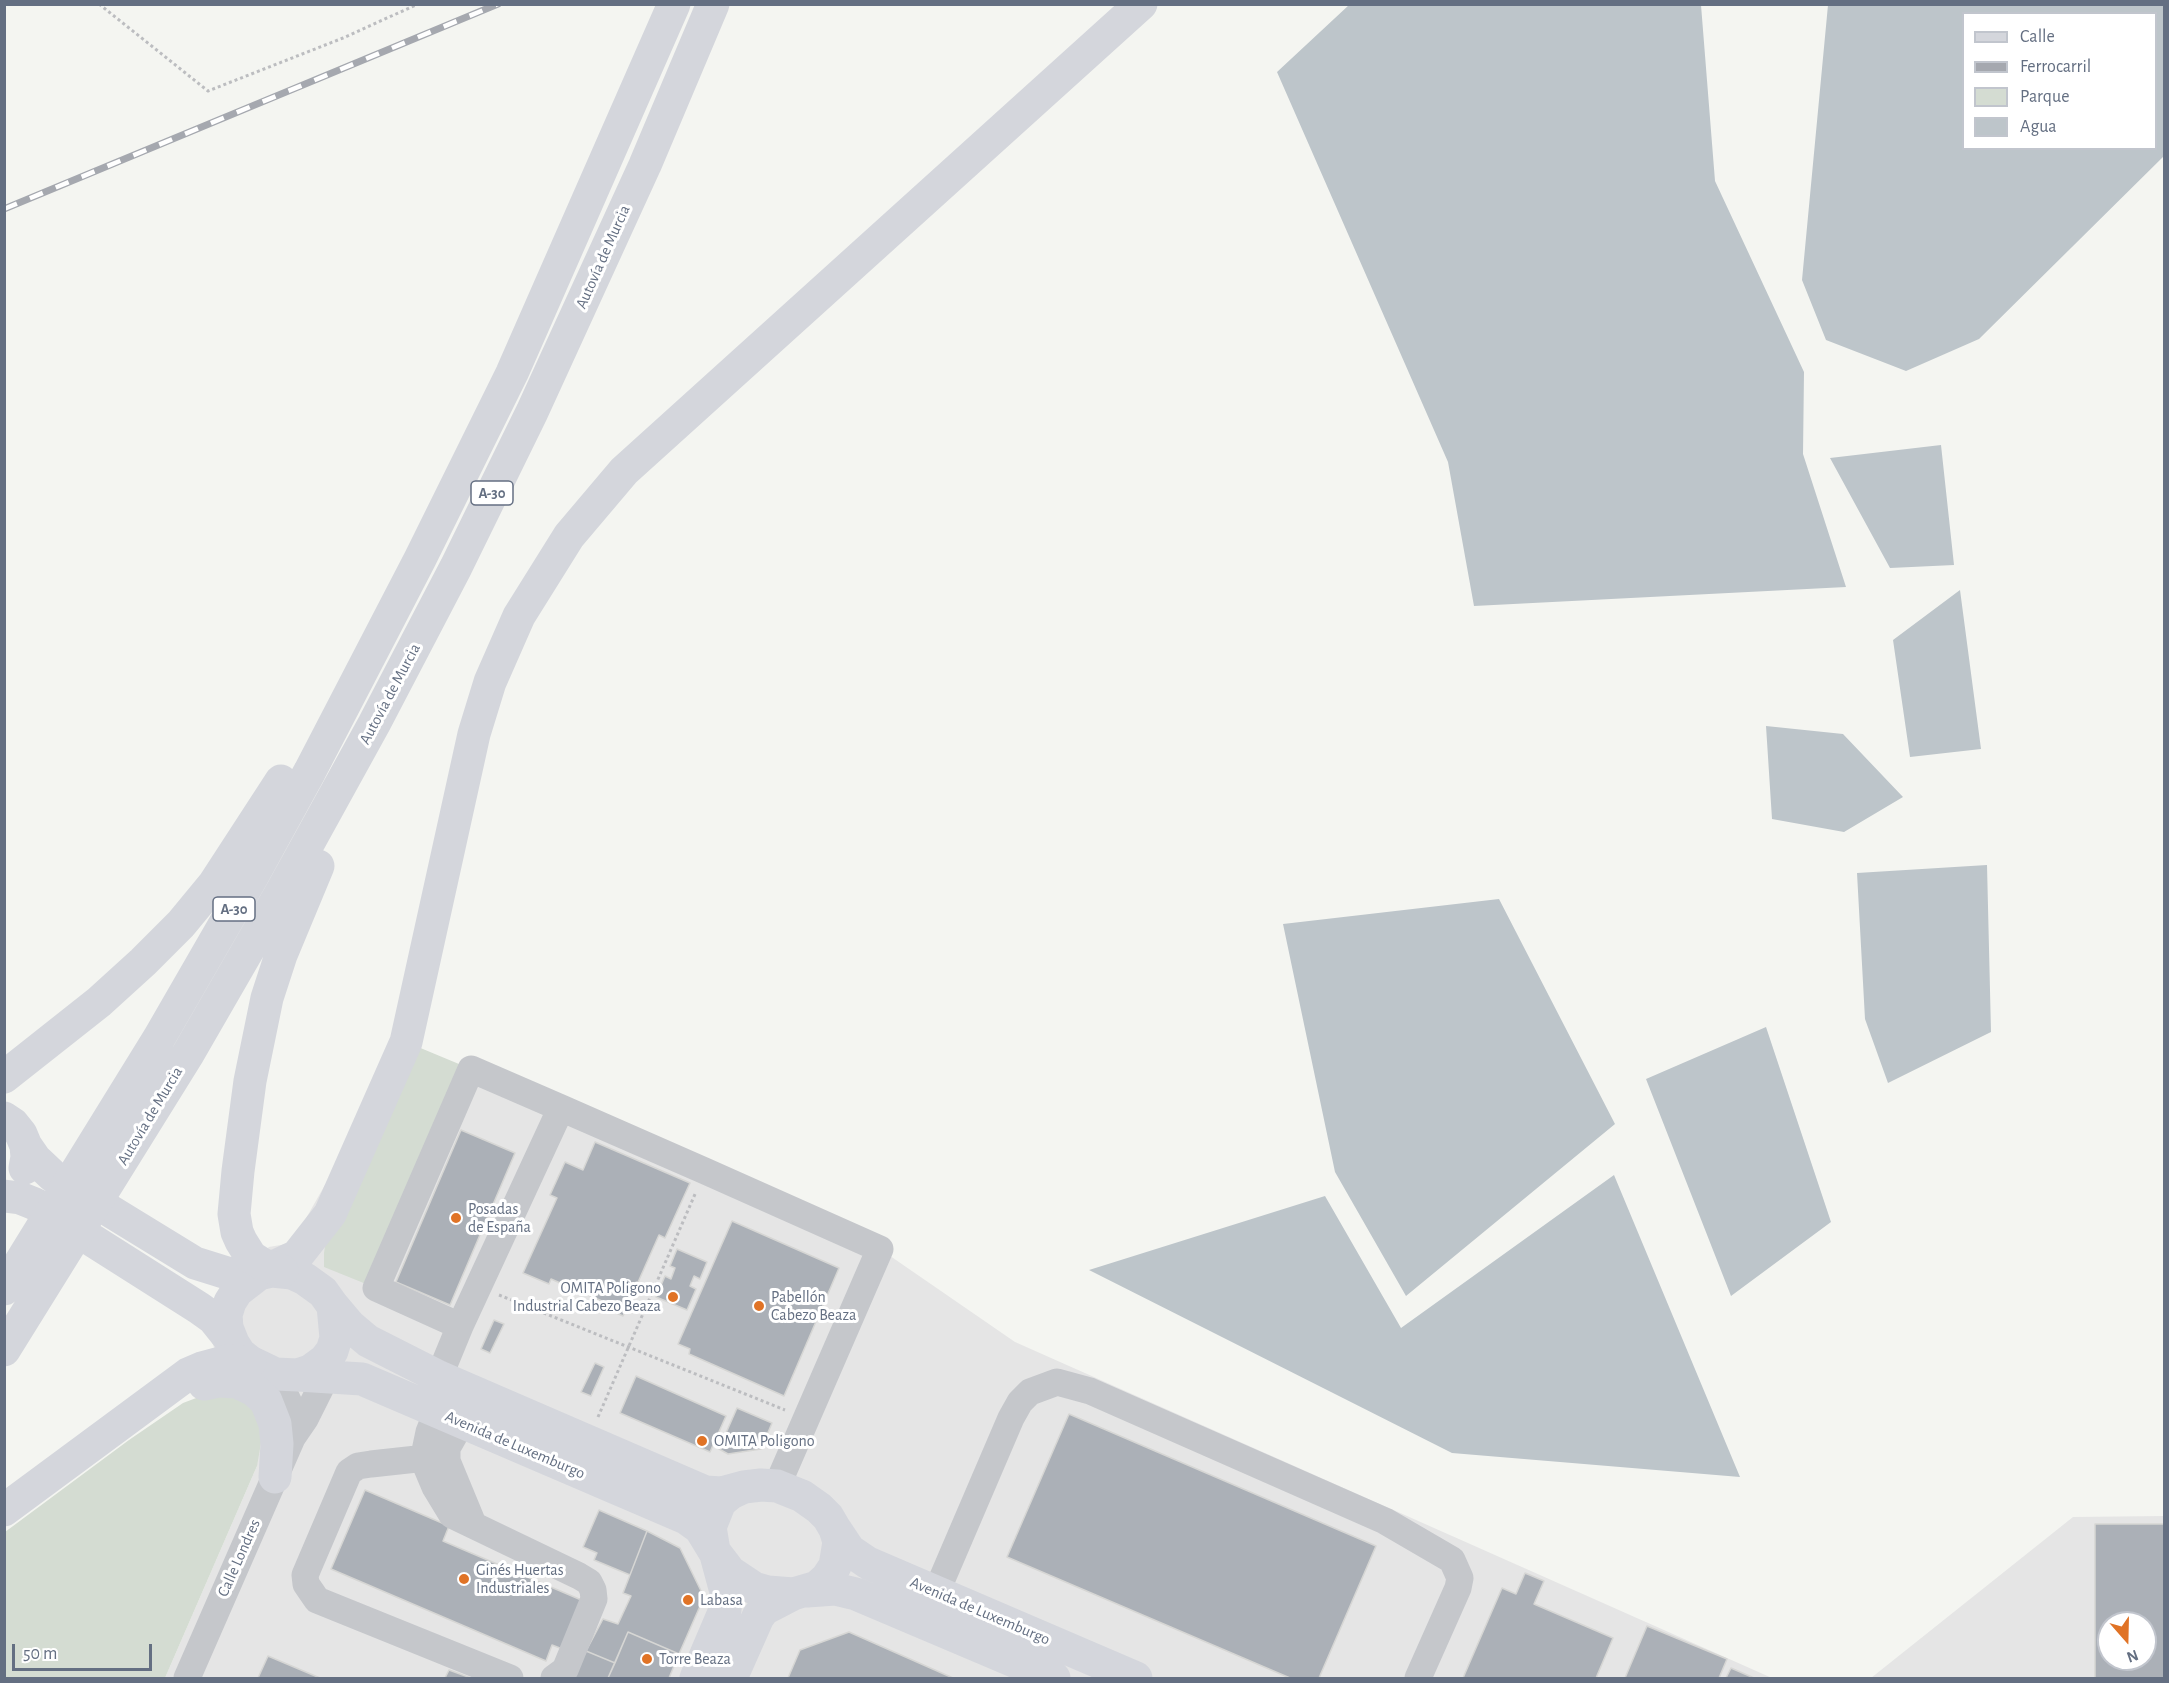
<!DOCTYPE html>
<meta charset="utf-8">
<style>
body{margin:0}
#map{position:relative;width:2169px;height:1683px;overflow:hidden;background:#f4f5f1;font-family:"Alegreya Sans",sans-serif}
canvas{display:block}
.frame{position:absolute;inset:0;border:6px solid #646f82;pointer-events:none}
.legend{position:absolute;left:1962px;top:12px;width:195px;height:138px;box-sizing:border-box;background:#fff;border:2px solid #c1c5cd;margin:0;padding:8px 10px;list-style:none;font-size:18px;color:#646f82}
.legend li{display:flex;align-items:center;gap:12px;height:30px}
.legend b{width:30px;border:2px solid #c1c5cd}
.north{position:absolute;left:2097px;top:1611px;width:60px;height:60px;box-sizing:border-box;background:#fff;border:2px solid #c1c5cd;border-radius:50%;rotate:160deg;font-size:16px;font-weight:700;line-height:24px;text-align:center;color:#646f82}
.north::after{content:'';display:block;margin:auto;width:21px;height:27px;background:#e07326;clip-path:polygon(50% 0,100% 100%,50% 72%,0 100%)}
.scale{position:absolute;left:12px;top:1644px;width:140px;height:27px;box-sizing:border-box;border:3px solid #646f82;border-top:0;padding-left:8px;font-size:18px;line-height:21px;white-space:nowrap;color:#646f82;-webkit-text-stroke:4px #fff;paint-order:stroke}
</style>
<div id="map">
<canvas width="2169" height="1683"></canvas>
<div class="frame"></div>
<ul class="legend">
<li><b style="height:8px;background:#d4d6dc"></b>Calle</li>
<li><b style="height:8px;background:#a5a8af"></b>Ferrocarril</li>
<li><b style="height:16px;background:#d4dcd2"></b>Parque</li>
<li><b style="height:16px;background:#bdc5ca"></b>Agua</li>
</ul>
<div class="north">N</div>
<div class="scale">50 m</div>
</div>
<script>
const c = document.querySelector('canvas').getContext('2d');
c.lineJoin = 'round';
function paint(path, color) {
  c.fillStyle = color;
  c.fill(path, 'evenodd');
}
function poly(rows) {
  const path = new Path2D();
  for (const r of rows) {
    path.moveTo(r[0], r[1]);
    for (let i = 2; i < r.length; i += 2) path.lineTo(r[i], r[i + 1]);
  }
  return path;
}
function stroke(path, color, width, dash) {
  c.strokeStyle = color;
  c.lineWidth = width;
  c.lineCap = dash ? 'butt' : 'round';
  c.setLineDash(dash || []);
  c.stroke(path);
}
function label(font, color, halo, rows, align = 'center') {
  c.font = font + ' "Alegreya Sans",sans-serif';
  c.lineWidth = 6;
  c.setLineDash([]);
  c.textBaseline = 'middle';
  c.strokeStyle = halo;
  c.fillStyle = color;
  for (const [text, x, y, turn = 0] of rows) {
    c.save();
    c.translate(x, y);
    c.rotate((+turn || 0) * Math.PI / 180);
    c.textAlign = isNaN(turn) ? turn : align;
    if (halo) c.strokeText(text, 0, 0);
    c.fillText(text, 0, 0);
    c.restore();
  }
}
const built = poly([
 [406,1042,880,1249,1015,1342,1772,1678,165,1678,257,1466,212,1342,223,1286,269,1247,292,1243],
 [2164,1516,2164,1678,1871,1678,2073,1517],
 [2109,1623,2145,1623,2145,1659,2109,1659]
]);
const green = poly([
 [406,1042,471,1069,376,1288,324,1267,324,1253,330,1214],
 [229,1389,260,1416,262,1437,257,1466,165,1678,5,1678,5,1532,129,1440,183,1403,212,1392]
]);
const water = poly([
 [1349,5,1701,5,1715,181,1804,372,1803,454,1846,587,1474,606,1448,462,1277,72],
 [1828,5,2164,5,2164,156,1979,339,1906,371,1826,340,1802,280],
 [1964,14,2156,14,2156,148,1964,148],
 [1941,445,1954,565,1890,568,1830,458],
 [1960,590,1981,749,1910,757,1893,640],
 [1766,726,1843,734,1903,797,1844,832,1772,819],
 [1987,865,1991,1032,1888,1083,1865,1019,1857,873],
 [1499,899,1615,1124,1406,1296,1335,1172,1283,924],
 [1766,1027,1831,1222,1731,1296,1646,1079],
 [1614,1175,1740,1477,1452,1453,1089,1270,1325,1196,1401,1328]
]);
const building = poly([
 [461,1130,515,1153,450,1305,396,1282,461,1130],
 [595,1142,690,1183,665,1238,659,1235,623,1316,600,1306,602,1301,551,1279,549,1284,523,1273,557,1198,550,1195,565,1162,583,1170,595,1142],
 [732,1221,839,1268,784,1396,689,1354,690,1349,678,1344,732,1221],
 [677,1249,707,1262,700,1279,694,1276,690,1286,696,1289,687,1310,656,1297,665,1276,671,1279,675,1268,670,1266,677,1249],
 [494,1320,504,1324,490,1353,481,1349,494,1320],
 [595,1363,604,1367,591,1396,581,1392,595,1363],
 [636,1376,726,1416,710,1452,620,1413,636,1376],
 [737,1408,772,1423,761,1449,728,1454,719,1449,737,1408],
 [1069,1414,1376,1546,1319,1678,1290,1678,1007,1557,1069,1414],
 [365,1490,449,1526,443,1541,586,1602,565,1650,552,1645,546,1661,331,1569,365,1490],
 [599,1510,647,1531,630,1575,594,1560,597,1553,583,1547,599,1510],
 [2095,1524,2164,1524,2164,1678,2095,1678,2095,1524],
 [2109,1623,2145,1623,2145,1659,2109,1659,2109,1623],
 [647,1531,680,1548,704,1597,679,1654,628,1632,615,1663,586,1651,603,1619,618,1624,631,1596,623,1593,647,1531],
 [1525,1573,1544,1581,1534,1604,1613,1638,1596,1678,1463,1678,1502,1588,1516,1594,1525,1573],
 [1647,1626,1727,1659,1719,1678,1625,1678,1647,1626],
 [628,1632,679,1654,669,1678,608,1678,628,1632],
 [849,1632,953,1678,788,1678,800,1650,849,1632],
 [586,1651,615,1663,608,1678,574,1678,586,1651],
 [268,1656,320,1678,258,1678,268,1656],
 [1731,1668,1754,1678,1726,1678,1731,1668],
 [449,1670,471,1678,445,1678,449,1670]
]);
const path = poly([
 [99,4,208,91,343,38,418,4],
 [499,1295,785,1410],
 [598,1417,696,1192]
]);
const minor = poly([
 [561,1108,460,1326,376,1288,471,1069,561,1108,705,1171,880,1249,777,1486],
 [267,1371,280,1384,290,1405,294,1414,292,1438],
 [439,1377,460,1326],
 [437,1412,429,1432,425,1451,427,1468,435,1487,452,1515,579,1576,589,1582,593,1590,594,1599,565,1670,554,1678],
 [455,1434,447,1448,447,1461,473,1524],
 [447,1448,426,1458,371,1464,358,1466,349,1472,305,1575,306,1584,317,1600,510,1678],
 [936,1593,1011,1418,1020,1402,1030,1392,1057,1382,1090,1391,1385,1521,1452,1560,1460,1578,1458,1588,1418,1678],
 [187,1678,292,1438,305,1419,322,1385,330,1358]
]);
const major = poly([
 [4,1118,13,1124,21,1134,26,1146,27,1157,25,1168],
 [26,1146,35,1159,53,1176,195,1263,227,1273,259,1274],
 [4,1196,20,1198,35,1204,199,1308,213,1318,233,1343],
 [272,1271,292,1273,305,1279,323,1292,333,1306,336,1338,332,1351,325,1360,310,1371,298,1375,275,1374,250,1362,240,1354,233,1343,227,1328,226,1315,230,1302,237,1291,259,1274,272,1271],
 [261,1273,297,1256,330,1214,406,1042,474,734,490,682,519,616,569,536,624,471,1141,4],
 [333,1306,349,1325,368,1341,439,1377,705,1492,722,1493,744,1487],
 [298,1375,362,1379,686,1518,700,1528,714,1551],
 [761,1485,777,1486,802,1496,819,1508,828,1517,835,1529,839,1542,835,1566,827,1578,817,1587,793,1594,768,1592,754,1588,730,1572,714,1551,710,1527,720,1502,731,1493,744,1487,761,1485],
 [835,1529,849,1550,868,1563,1136,1678],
 [807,1591,835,1589,856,1594,1054,1678],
 [696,1678,725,1610,726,1592,716,1555],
 [731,1678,758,1617,764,1609,793,1594]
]);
const highway = poly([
 [4,1077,99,1002,143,962,181,924,214,884,281,781],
 [282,1271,262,1264,251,1257,241,1241,237,1232,234,1214,238,1171,250,1081,267,998,281,955,318,866],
 [4,1289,159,1038,253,875,310,771,420,559,512,373,674,4],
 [4,1350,188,1054,282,891,374,724,456,567,532,412,645,165,713,4],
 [204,1384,218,1381,237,1382,254,1390,266,1401,275,1424,277,1444,275,1477],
 [4,1510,188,1374,202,1368,228,1361,250,1362]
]);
const rail = poly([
 [4,209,498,4]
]);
const markers = [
 [456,1218,6,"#e07326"],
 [673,1297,6,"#e07326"],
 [759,1306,6,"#e07326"],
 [702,1441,6,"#e07326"],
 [464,1579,6,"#e07326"],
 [688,1600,6,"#e07326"],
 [647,1659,6,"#e07326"]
];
const shields = [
 [492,493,42],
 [234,909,42]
];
const shieldNames = [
 ["A-30",492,493],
 ["A-30",234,909]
];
const streetNames = [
 ["Autovía de Murcia",603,257,-66],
 ["Autovía de Murcia",390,694,-62],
 ["Autovía de Murcia",150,1116,-59],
 ["Avenida de Luxemburgo",515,1445,23],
 ["Calle Londres",239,1558,-66],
 ["Avenida de Luxemburgo",980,1611,23]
];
const poiNames = [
 ["Posadas",468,1209],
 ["de España",468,1227],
 ["OMITA Poligono",661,1288,"right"],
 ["Industrial Cabezo Beaza",661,1306,"right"],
 ["Pabellón",771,1297],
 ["Cabezo Beaza",771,1315],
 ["OMITA Poligono",714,1441],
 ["Ginés Huertas",476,1570],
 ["Industriales",476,1588],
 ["Labasa",700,1600],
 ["Torre Beaza",659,1659]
];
paint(built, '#e5e5e5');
paint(green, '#d4dcd2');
paint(water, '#bdc5ca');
paint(building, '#abb0b7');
stroke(building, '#d6d6d4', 1.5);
stroke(path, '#bcbdc0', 3, [3, 3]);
stroke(minor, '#c5c7cb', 27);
stroke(major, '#d4d6dc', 33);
stroke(highway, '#d4d6dc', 33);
stroke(rail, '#a5a8af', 7);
stroke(rail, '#fff', 4.5, [14]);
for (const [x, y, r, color] of markers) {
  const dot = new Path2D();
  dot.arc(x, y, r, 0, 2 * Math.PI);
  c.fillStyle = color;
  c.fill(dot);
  stroke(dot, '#fff', 2);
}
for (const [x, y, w] of shields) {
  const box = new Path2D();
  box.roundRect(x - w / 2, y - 12, w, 24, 4.5);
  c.fillStyle = '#fff';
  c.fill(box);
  stroke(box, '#646f82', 1.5);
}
label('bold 15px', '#646f82', null, shieldNames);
label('16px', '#646f82', '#fff', streetNames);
label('16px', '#646f82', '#fff', poiNames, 'left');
</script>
